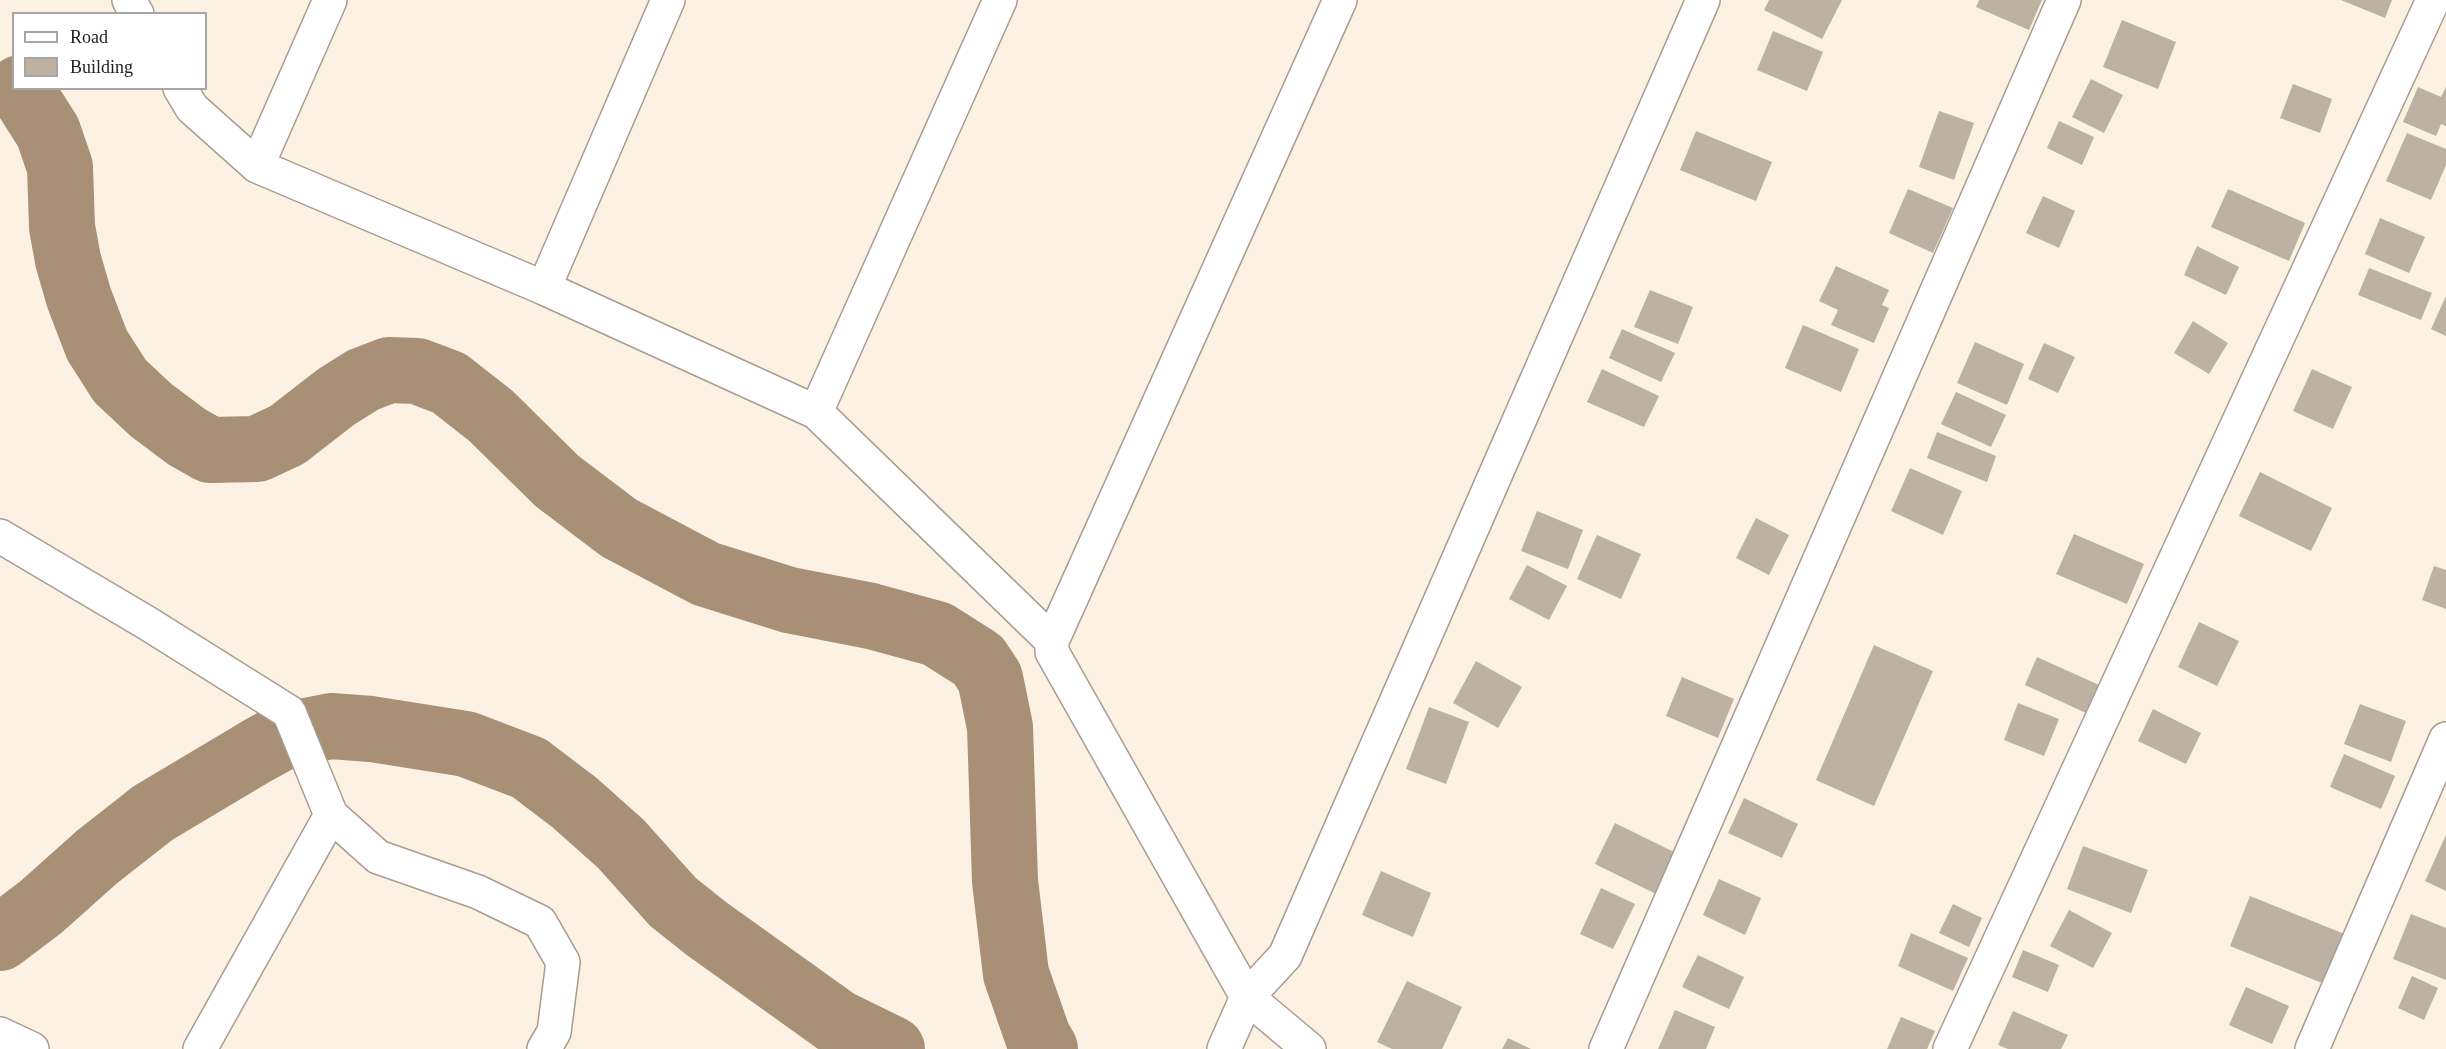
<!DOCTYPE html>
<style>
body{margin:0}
#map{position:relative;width:2446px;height:1049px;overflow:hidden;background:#fdf1e3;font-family:"Times New Roman",serif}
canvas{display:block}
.legend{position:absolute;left:12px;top:12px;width:195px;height:78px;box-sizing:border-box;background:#fff;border:2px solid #a8a6a5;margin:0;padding:8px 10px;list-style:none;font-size:18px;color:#26211d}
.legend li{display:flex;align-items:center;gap:12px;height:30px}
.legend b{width:30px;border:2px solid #a8a6a5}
</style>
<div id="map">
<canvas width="2446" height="1049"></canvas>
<ul class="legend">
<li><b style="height:8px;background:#fff"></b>Road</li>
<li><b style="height:16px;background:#bdb1a4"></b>Building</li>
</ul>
</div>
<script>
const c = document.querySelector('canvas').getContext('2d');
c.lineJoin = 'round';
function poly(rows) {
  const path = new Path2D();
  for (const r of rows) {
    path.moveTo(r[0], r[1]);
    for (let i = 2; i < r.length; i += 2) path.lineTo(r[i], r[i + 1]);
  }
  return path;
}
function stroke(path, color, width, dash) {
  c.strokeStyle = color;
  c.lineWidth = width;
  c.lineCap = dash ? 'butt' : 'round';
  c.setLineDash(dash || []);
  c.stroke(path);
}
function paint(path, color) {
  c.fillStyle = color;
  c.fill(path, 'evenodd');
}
const river = poly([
 [20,88,48,132,60,167,62,227,68,260,79,298,97,345,120,381,151,410,187,437,210,450,257,449,287,435,336,397,363,380,389,370,417,371,449,383,491,416,557,481,619,528,706,574,789,600,871,616,937,634,978,660,990,678,1000,727,1005,881,1016,974,1038,1037,1045,1049],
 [0,938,41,907,97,857,153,813,257,751,286,735,331,726,371,729,466,744,529,768,575,803,621,844,673,902,707,929,837,1022,892,1049]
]);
const building = poly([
 [1769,0,1842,0,1822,39,1764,10],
 [1979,0,2042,0,2029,30,1976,7],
 [2341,0,2392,0,2385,18],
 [2122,20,2176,42,2158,89,2103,67],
 [1773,31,1823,52,1807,91,1757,70],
 [2091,79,2123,95,2104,133,2072,117],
 [2293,84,2332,99,2320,133,2280,118],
 [2418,87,2441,97,2446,87,2446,126,2441,124,2436,136,2403,122],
 [1939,111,1974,123,1954,180,1919,167],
 [2059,121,2094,137,2082,165,2047,148],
 [1696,131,1772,162,1756,201,1680,170],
 [2407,133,2446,149,2446,165,2431,200,2386,181],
 [1908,189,1953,208,1933,253,1889,233],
 [2228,189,2305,223,2289,261,2211,227],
 [2043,196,2075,211,2059,248,2026,233],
 [2380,218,2425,237,2409,273,2365,254],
 [2197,246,2239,267,2226,295,2184,275],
 [1836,266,1889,290,1882,305,1889,308,1874,343,1831,325,1838,310,1819,301],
 [2369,268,2432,293,2421,320,2358,295],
 [1650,290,1693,307,1678,344,1634,327],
 [2446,296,2446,336,2431,329],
 [2193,321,2228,343,2209,374,2174,353],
 [1803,325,1859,349,1841,392,1785,368],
 [1622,329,1675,353,1661,382,1609,358],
 [1975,342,2024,364,2007,405,1957,383],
 [2044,343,2075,357,2058,393,2028,379],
 [1602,369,1659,396,1644,427,1587,402],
 [2312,369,2352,387,2333,429,2293,411],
 [1956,392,2006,415,1991,447,1941,424],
 [1937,432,1996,456,1987,482,1927,458],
 [1910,468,1962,491,1943,535,1891,511],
 [2260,472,2332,508,2311,551,2239,516],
 [1537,511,1583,530,1568,569,1521,551],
 [1756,518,1789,535,1769,575,1736,558],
 [2074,534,2144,564,2127,604,2056,574],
 [1597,535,1641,554,1621,599,1577,579],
 [1527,565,1567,586,1549,620,1509,599],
 [2434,566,2446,570,2446,609,2422,600],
 [2199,622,2239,641,2217,686,2178,667],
 [1874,645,1933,671,1874,806,1816,780],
 [2037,657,2099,685,2086,713,2025,685],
 [1476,661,1522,687,1498,728,1453,703],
 [1682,677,1734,699,1718,738,1666,716],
 [2018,703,2059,719,2044,756,2004,740],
 [2360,704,2406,721,2391,762,2344,744],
 [1429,707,1469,722,1446,784,1406,769],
 [2153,709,2201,733,2186,764,2138,741],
 [2344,754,2395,776,2381,809,2330,787],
 [1744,798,1798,824,1782,858,1728,833],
 [1615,823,1676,853,1656,894,1595,864],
 [2446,835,2446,891,2425,881],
 [2083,846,2148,870,2131,913,2067,889],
 [1381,871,1431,893,1413,937,1362,915],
 [1719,879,1761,898,1745,935,1703,915],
 [1601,888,1635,904,1613,949,1580,934],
 [2250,896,2347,935,2327,985,2230,946],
 [1953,904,1982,918,1969,947,1939,933],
 [2069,910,2112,933,2093,968,2050,946],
 [2411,914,2446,928,2446,980,2393,959],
 [1911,933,1968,958,1953,991,1898,966],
 [2023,950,2059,965,2048,992,2012,977],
 [1698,955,1744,977,1729,1009,1682,987],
 [2412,976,2438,988,2424,1020,2398,1008],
 [1407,981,1462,1007,1442,1049,1392,1049,1377,1042],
 [2246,987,2289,1006,2272,1044,2229,1025],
 [1675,1010,1715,1027,1706,1049,1658,1049],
 [2013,1011,2068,1035,2061,1049,2008,1049,1998,1045],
 [1901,1017,1935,1031,1927,1049,1887,1049],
 [1508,1038,1531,1049,1502,1049]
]);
const street = poly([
 [129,0,137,14],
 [180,88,192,108,257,166,544,288,816,412,1052,641,1052,652,1247,997,1309,1049],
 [257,166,330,0],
 [544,288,668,0],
 [816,412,1000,0],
 [0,536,147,623,289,712,331,815,378,857,478,892,540,922,563,962,554,1032,544,1049],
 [1052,641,1340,0],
 [0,1034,32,1049],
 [200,1049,331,815],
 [1224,1049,1247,997,1285,956,1703,0],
 [1606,1049,2064,0],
 [1950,1049,2433,0],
 [2312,1049,2446,739]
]);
stroke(river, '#a79076', 66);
paint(building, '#bdb1a4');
stroke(street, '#a89d90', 36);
stroke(street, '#fff', 33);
</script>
